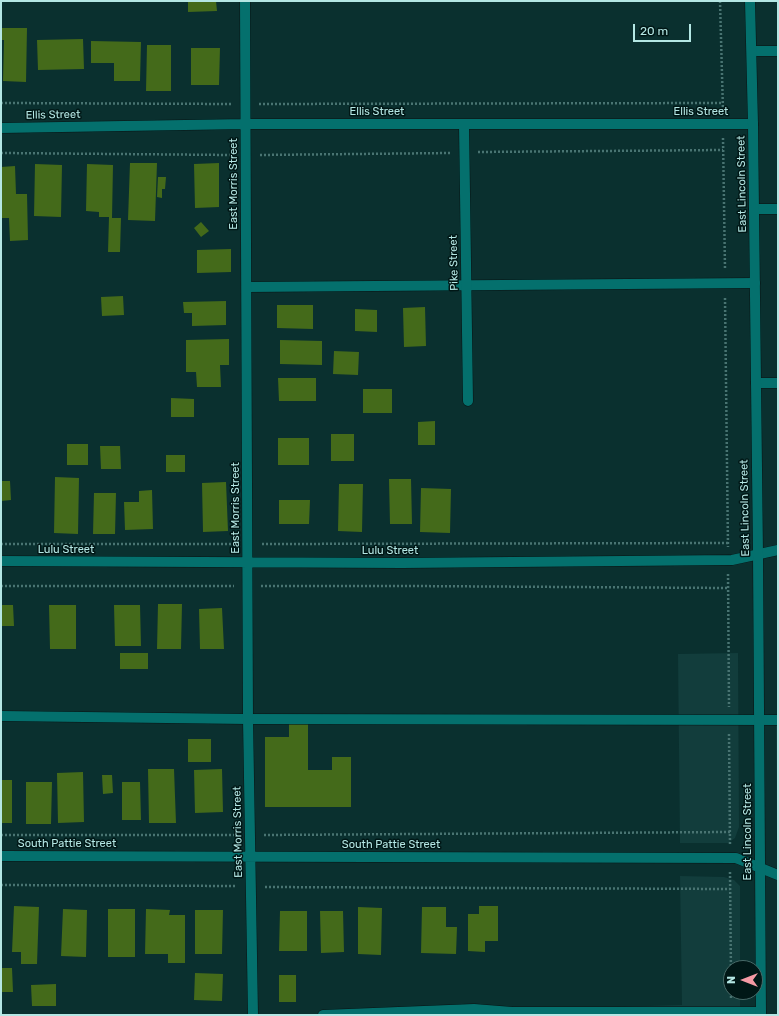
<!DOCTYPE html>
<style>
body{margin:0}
#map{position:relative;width:779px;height:1016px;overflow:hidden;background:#0a302f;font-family:Rubik,sans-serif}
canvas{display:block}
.frame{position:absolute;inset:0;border:2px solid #b4e7e4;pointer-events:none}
.north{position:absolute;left:723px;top:960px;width:40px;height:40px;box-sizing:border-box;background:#001716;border:1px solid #486a68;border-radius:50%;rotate:270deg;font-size:11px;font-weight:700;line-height:16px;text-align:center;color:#b4e7e4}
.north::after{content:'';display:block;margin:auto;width:14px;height:18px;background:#f49aa5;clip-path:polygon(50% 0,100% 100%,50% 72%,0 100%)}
.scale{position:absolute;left:633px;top:24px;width:58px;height:18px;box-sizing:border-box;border:2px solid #b4e7e4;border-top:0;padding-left:5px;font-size:12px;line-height:14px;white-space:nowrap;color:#b4e7e4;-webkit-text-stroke:3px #001716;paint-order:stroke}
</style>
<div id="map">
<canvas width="779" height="1016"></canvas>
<div class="frame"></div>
<div class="north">N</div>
<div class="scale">20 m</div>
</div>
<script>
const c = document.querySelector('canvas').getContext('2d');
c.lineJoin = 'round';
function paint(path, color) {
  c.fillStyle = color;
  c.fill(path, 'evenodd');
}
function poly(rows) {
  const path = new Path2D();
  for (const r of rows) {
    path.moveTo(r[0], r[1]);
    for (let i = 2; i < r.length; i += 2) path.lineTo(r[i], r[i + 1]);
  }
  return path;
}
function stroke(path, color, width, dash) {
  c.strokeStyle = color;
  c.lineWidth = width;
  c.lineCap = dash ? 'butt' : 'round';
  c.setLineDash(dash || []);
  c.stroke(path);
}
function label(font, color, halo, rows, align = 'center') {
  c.font = font + ' Rubik,sans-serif';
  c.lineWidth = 3;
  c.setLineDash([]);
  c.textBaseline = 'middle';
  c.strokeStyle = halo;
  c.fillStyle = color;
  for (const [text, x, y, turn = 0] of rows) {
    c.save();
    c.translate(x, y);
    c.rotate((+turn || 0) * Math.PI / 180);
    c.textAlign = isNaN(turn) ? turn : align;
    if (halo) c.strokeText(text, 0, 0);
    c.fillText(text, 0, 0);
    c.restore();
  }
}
const built = poly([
 [738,653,739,827,735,838,728,843,680,843,678,654],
 [776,716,778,716,778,843,777,840],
 [680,876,724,877,734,880,740,886,740,968,731,968,731,992,740,992,740,1015,616,1007,682,1005]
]);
const building = poly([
 [188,1,216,1,217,11,188,12],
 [1,28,27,28,26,82,3,81,4,40,1,40],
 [83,39,84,69,38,70,37,40],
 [91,41,141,42,140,81,114,81,114,63,91,63],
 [147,45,171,45,171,91,146,91],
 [191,48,220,48,219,85,191,85],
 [130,163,157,163,155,221,128,220],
 [219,163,219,207,195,208,194,164],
 [35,164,62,165,61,217,34,216],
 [87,164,113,165,112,218,121,218,120,252,108,252,109,217,99,217,99,212,86,211],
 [15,166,16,194,27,194,28,240,10,241,9,218,1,218,1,167],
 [158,177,166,177,165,189,162,189,162,198,157,197],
 [201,222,209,231,201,237,194,228],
 [231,249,231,272,197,273,197,250],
 [123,296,124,315,102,316,101,297],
 [226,301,226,325,192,326,192,313,184,313,183,302],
 [277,305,313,305,313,329,277,328],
 [425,307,426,346,404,347,403,308],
 [355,309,377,310,377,332,355,331],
 [229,339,229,365,220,365,221,387,197,387,196,372,186,372,186,340],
 [280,340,322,341,322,365,280,364],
 [334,351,359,352,358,375,333,374],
 [278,378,316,378,316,401,279,401],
 [363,389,392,389,392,413,363,413],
 [171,398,194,399,194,417,171,417],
 [435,421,435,445,418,445,418,422],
 [331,434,354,434,354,461,331,461],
 [278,438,309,438,309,465,278,465],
 [67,444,88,444,88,465,67,465],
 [100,446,120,446,121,469,101,469],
 [166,455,185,455,185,472,166,472],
 [55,477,79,478,78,534,54,533],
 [389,479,411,479,412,524,390,524],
 [1,481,10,481,11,500,1,501],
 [226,482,228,531,203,532,202,483],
 [339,484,363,484,362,532,338,531],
 [421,488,451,489,450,533,420,532],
 [152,490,153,529,125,530,124,502,139,502,139,491],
 [94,493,116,493,115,534,93,534],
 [279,500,310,500,309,524,279,524],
 [158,604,182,604,181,649,157,649],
 [1,605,13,605,14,626,1,626],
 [49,605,76,605,76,649,50,649],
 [114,605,140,605,141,646,115,646],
 [222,608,224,649,200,649,199,609],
 [120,653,148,653,148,669,120,669],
 [289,723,308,723,308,770,332,770,332,757,351,757,351,807,265,807,265,737,289,737],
 [188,739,211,739,211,762,188,762],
 [148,769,174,769,176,823,149,823],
 [222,769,223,812,195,813,194,770],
 [83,772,84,822,58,823,57,773],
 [102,775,112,775,113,793,103,794],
 [1,780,12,780,12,823,1,823],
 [26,782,52,782,51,824,26,824],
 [122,782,140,782,141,820,122,820],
 [14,906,39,907,37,964,21,964,21,952,12,952],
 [479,906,498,906,498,941,485,941,485,952,468,951,468,914,479,914],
 [358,907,382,908,381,955,358,954],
 [422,907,446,907,446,927,457,927,456,954,421,953],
 [63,909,87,910,86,957,61,956],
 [108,909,135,909,135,957,108,957],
 [146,909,170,910,169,915,185,915,185,963,168,963,168,954,145,954],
 [195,910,223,910,222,954,195,954],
 [280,911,307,911,307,951,279,951],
 [320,911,343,911,344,952,321,953],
 [1,968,12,968,13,992,1,992],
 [195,973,223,974,222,1001,194,1000],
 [279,975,296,975,296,1002,279,1002],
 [56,984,56,1006,32,1006,31,985]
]);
const path = poly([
 [720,1,723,111],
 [1,103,232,104],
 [259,104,722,103],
 [723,138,725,269],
 [478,152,723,150],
 [1,153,231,155],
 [260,155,451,153],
 [725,298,728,547],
 [1,544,233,544],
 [262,544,728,543],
 [728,574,729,707],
 [1,586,234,586],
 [261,586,411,586,728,588],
 [729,734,730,845],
 [1,835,235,835],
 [264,835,730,832],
 [730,872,731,975],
 [1,885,236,886],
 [265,887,730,889],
 [731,992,731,999]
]);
const lane = poly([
 [752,51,778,51],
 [247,287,755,283],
 [756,383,778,383],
 [1,716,248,719,778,720],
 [323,1015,474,1009,512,1012,761,1012]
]);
const street = poly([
 [245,1,248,719,253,1015],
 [464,124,468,401],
 [1,128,246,124,753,124],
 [754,209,778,209],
 [1,561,402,563,732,560,778,550],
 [1,856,736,858,778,875]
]);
const secondary = poly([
 [750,1,753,124,758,554,761,1015]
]);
const streetNames = [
 ["Ellis Street",377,112],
 ["Ellis Street",701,112],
 ["Ellis Street",53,115,-1],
 ["East Morris Street",234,184,-90],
 ["East Lincoln Street",742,184,-91],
 ["Pike Street",454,263,-91],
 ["East Morris Street",236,508,-90],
 ["East Lincoln Street",745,508,-91],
 ["Lulu Street",66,550],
 ["Lulu Street",390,551],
 ["East Morris Street",238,832,-91],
 ["East Lincoln Street",748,832,-90],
 ["South Pattie Street",67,844],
 ["South Pattie Street",391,845]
];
paint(built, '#123d3c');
paint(building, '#446a1a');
stroke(lane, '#071515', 11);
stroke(street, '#071515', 11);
stroke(secondary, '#071515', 11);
stroke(path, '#497472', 2.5, [2, 2]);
stroke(lane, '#04706d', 10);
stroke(street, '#04706d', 10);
stroke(secondary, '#04706d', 10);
label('11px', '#b4e7e4', '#001716', streetNames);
</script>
